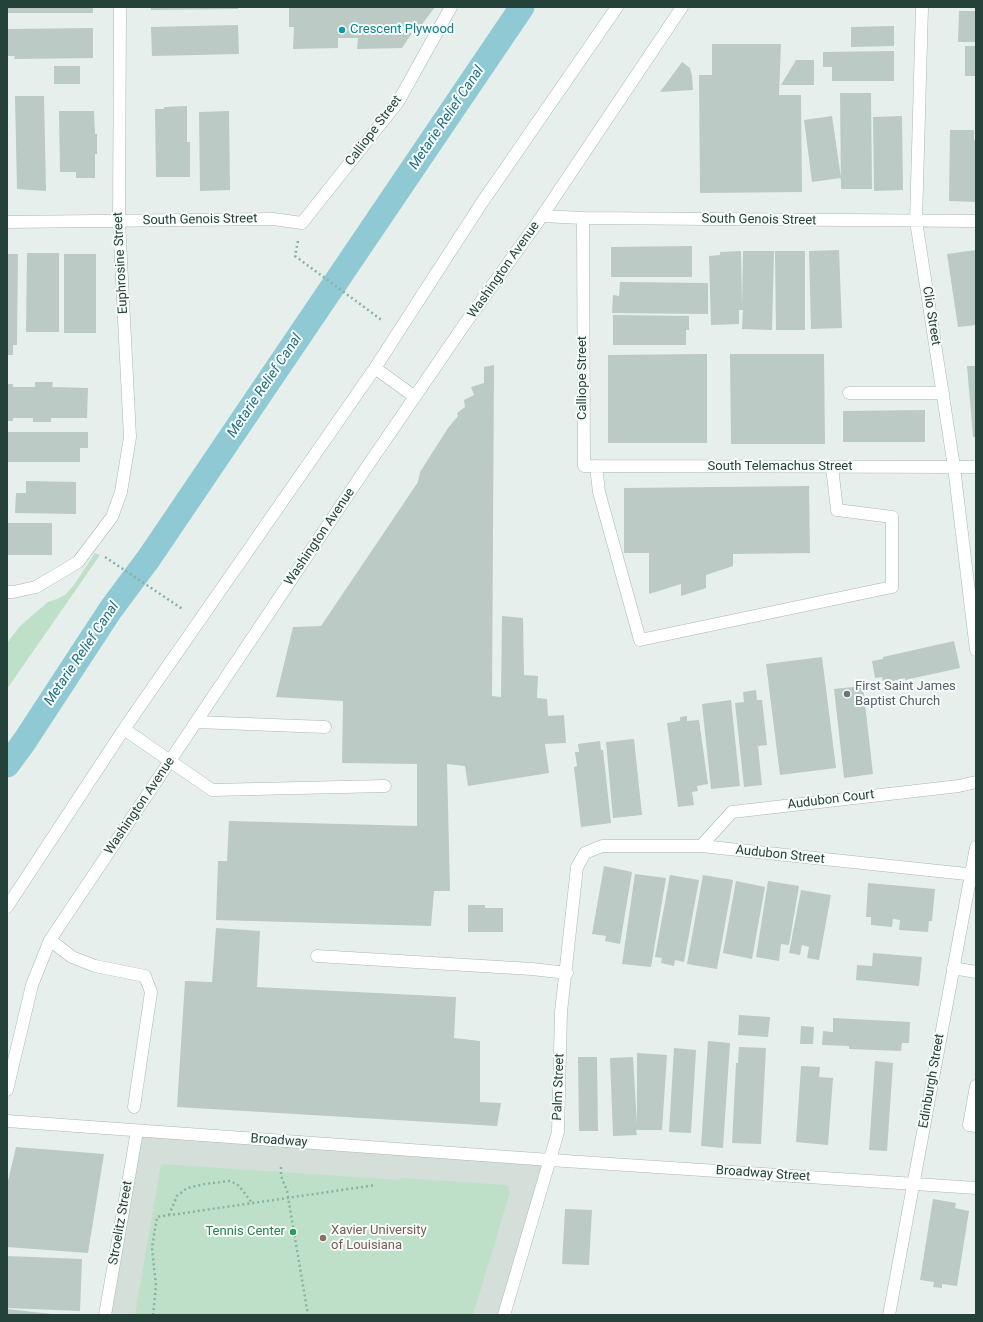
<!DOCTYPE html>
<style>
body{margin:0}
#map{position:relative;width:983px;height:1322px;overflow:hidden;background:#e6efeb;font-family:Roboto,sans-serif}
canvas{display:block}
.frame{position:absolute;inset:0;border:8px solid #24423a;pointer-events:none}
</style>
<div id="map">
<canvas width="983" height="1322"></canvas>
<div class="frame"></div>
</div>
<script>
const c = document.querySelector('canvas').getContext('2d');
c.lineJoin = 'round';
function paint(path, color) {
  c.fillStyle = color;
  c.fill(path, 'evenodd');
}
function poly(rows) {
  const path = new Path2D();
  for (const r of rows) {
    path.moveTo(r[0], r[1]);
    for (let i = 2; i < r.length; i += 2) path.lineTo(r[i], r[i + 1]);
  }
  return path;
}
function stroke(path, color, width, dash) {
  c.strokeStyle = color;
  c.lineWidth = width;
  c.lineCap = dash ? 'butt' : 'round';
  c.setLineDash(dash || []);
  c.stroke(path);
}
function label(font, color, halo, rows, align = 'center') {
  c.font = font + ' Roboto,sans-serif';
  c.lineWidth = 4;
  c.setLineDash([]);
  c.textBaseline = 'middle';
  c.strokeStyle = halo;
  c.fillStyle = color;
  for (const [text, x, y, turn = 0] of rows) {
    c.save();
    c.translate(x, y);
    c.rotate((+turn || 0) * Math.PI / 180);
    c.textAlign = isNaN(turn) ? turn : align;
    if (halo) c.strokeText(text, 0, 0);
    c.fillText(text, 0, 0);
    c.restore();
  }
}
const built = poly([
 [137,1131,550,1160,504,1315,105,1315]
]);
const green = poly([
 [95,553,100,555,7,689,7,643,20,626,48,602,57,599,65,595,74,585],
 [161,1164,400,1180,401,1178,507,1185,510,1192,473,1315,135,1315]
]);
const canal = poly([
 [7,765,24,742,111,609,149,558,522,7]
]);
const building = poly([
 [7,7,93,7,93,13,7,13],
 [151,7,238,7,238,9,151,10],
 [289,7,435,7,420,27,390,27,391,33,412,33,402,48,357,49,358,38,338,38,338,48,293,49,294,27,289,27],
 [959,11,976,11,976,42,958,42],
 [238,25,239,54,152,56,151,27],
 [894,26,894,46,851,47,851,27],
 [93,28,93,58,14,59,15,56,7,56,7,29],
 [712,44,781,44,779,95,801,95,802,192,700,193,699,75,712,75],
 [965,46,976,46,976,76,965,76],
 [894,51,894,81,832,81,832,67,823,67,823,52],
 [796,60,814,60,814,85,781,85],
 [682,62,690,68,692,76,693,90,660,92],
 [54,66,80,66,80,84,54,84],
 [840,93,871,93,872,189,841,189],
 [15,96,44,96,46,191,17,189],
 [187,106,187,142,190,142,190,177,156,177,155,109,164,109,164,107],
 [59,111,94,111,95,134,97,134,97,154,95,154,95,178,76,178,76,172,60,172],
 [229,111,230,190,200,191,199,112],
 [832,116,841,178,812,182,804,120],
 [902,116,903,190,874,191,873,117],
 [950,130,974,130,974,140,976,140,976,202,949,201],
 [692,246,692,277,611,277,611,247],
 [839,250,842,328,811,329,809,251],
 [976,250,976,325,958,327,947,254],
 [741,251,742,307,743,251,774,251,772,330,742,329,743,310,739,310,739,324,711,325,709,256,720,255,720,252],
 [775,251,805,251,805,330,776,330],
 [27,253,59,253,59,332,26,332],
 [7,254,18,254,17,345,13,345,13,355,7,355],
 [64,254,96,254,96,333,64,333],
 [620,282,708,283,708,314,612,313,613,295,619,296],
 [613,315,689,316,689,330,686,330,686,345,613,345],
 [707,354,707,443,608,443,608,355],
 [730,354,824,354,825,444,731,444],
 [494,365,492,696,501,697,502,616,523,618,524,675,538,676,537,698,547,699,548,716,564,715,566,743,545,744,549,773,468,786,465,766,447,764,450,891,434,891,431,926,216,920,218,861,227,861,229,821,417,826,417,764,342,763,343,701,276,697,293,627,321,626,418,482,420,472,448,428,458,416,457,413,465,407,464,400,474,395,471,387,484,383,484,367],
 [967,366,976,366,976,437,973,437],
 [35,382,53,382,52,387,88,388,87,418,51,418,51,422,33,422,33,418,13,418,13,421,7,421,7,384,13,384,13,387,35,387],
 [925,410,925,442,843,442,843,411],
 [7,432,88,432,88,448,80,448,80,462,7,462],
 [26,481,76,482,76,514,15,513,16,493,26,493],
 [809,486,810,553,733,554,733,566,706,575,706,588,681,596,681,584,649,594,649,553,624,553,624,488],
 [7,523,52,523,52,555,7,555],
 [954,641,960,668,905,680,905,678,889,682,889,680,883,681,882,677,875,678,872,661,883,659,883,657],
 [822,657,836,768,780,775,766,664],
 [863,686,873,774,844,778,834,689],
 [756,690,757,700,762,700,767,745,758,746,762,785,744,787,735,703,744,702,743,692],
 [731,700,740,786,711,789,702,704],
 [687,716,687,721,699,720,708,784,697,786,698,791,692,792,694,805,678,807,667,723,680,721,680,717],
 [634,739,642,815,613,818,606,742],
 [600,741,601,750,603,750,611,823,581,827,574,767,577,766,575,752,579,752,578,744],
 [604,866,632,872,620,944,605,941,606,936,592,934],
 [635,874,666,878,651,967,622,964],
 [670,875,699,880,684,962,675,960,674,966,661,963,662,958,655,957],
 [703,875,733,880,717,969,687,964],
 [736,881,765,887,752,959,723,953],
 [768,881,799,886,789,945,781,944,779,961,756,957],
 [868,883,935,889,932,921,929,921,928,932,899,930,900,920,893,919,892,927,871,925,871,917,866,917],
 [801,890,831,895,819,960,807,958,809,947,802,945,800,955,789,953],
 [468,905,485,905,485,908,503,908,503,932,468,932],
 [216,928,260,931,257,987,456,997,454,1038,480,1041,480,1102,501,1103,497,1126,177,1107,185,981,212,982],
 [873,953,922,957,919,986,856,980,857,965,872,966],
 [739,1015,770,1017,768,1037,738,1035],
 [833,1018,910,1022,909,1043,902,1043,901,1051,849,1049,849,1046,822,1045,823,1031,833,1032],
 [801,1026,814,1027,813,1044,800,1044],
 [708,1041,730,1043,723,1148,701,1146],
 [739,1047,766,1048,761,1144,732,1143,736,1063,738,1063],
 [674,1048,696,1050,691,1133,669,1132],
 [637,1053,667,1055,662,1130,636,1130,637,1135,613,1136,610,1058,633,1057,637,1124],
 [578,1057,597,1057,598,1131,579,1131],
 [875,1061,893,1063,887,1151,869,1150],
 [801,1066,820,1067,819,1077,833,1078,828,1145,796,1142],
 [16,1147,104,1154,88,1253,7,1247,7,1185],
 [933,1199,956,1203,955,1208,969,1211,957,1286,942,1284,942,1288,933,1287,934,1282,920,1280],
 [565,1209,592,1210,589,1265,562,1264],
 [7,1256,82,1259,80,1311,7,1308],
 [7,1309,52,1314,52,1315,7,1315]
]);
const path = poly([
 [298,241,295,256,383,321],
 [105,557,184,610],
 [281,1167,281,1176,287,1191,308,1315],
 [169,1215,177,1196,187,1188,205,1184,229,1181,237,1184,243,1191,252,1203],
 [153,1315,156,1286,152,1248,157,1217,376,1185]
]);
const minor = poly([
 [922,7,916,221,954,467,976,650],
 [542,216,583,218,976,221],
 [583,218,584,466,976,467],
 [7,222,273,219,302,223,398,102,451,7],
 [375,368,415,397],
 [849,393,943,393],
 [596,466,599,492,640,640,892,587,892,517,837,510,832,467],
 [7,592,13,592,36,587,78,562,112,517,121,492,130,437,119,221,120,7],
 [196,722,325,727],
 [124,729,212,790,385,786],
 [701,846,732,812,959,786,976,782],
 [7,907,124,729,375,368,481,204,617,7],
 [50,940,72,957,95,966,145,976,151,992,134,1107],
 [317,956,532,969,567,973],
 [953,968,976,972],
 [976,1086,969,1125,976,1126],
 [7,1090,32,985,50,940,360,477,464,325,542,216,682,7],
 [7,1121,550,1160,976,1188],
 [105,1315,137,1131],
 [504,1315,558,1132,561,1012,577,867,585,853,602,846,701,846,976,875],
 [889,1315,976,847]
]);
const markers = [
 [342,30,4,"#0f9aa8"],
 [847,694,4,"#6b7280"],
 [293,1232,4,"#2e9e5b"],
 [323,1238,4,"#8d6e63"]
];
const cultureNames = [
 ["Crescent Plywood",350,30]
];
const streetNames = [
 ["Calliope Street",374,131,-53],
 ["South Genois Street",200,220,-1],
 ["South Genois Street",759,220,1],
 ["Euphrosine Street",121,263,-93],
 ["Washington Avenue",504,270,-55],
 ["Clio Street",931,316,81],
 ["Calliope Street",583,378,-90],
 ["South Telemachus Street",780,467],
 ["Washington Avenue",320,537,-56],
 ["Audubon Court",831,800,-7],
 ["Washington Avenue",140,806,-56],
 ["Audubon Street",780,855,6],
 ["Edinburgh Street",932,1081,-80],
 ["Palm Street",559,1087,-88],
 ["Broadway",279,1141,4],
 ["Broadway Street",763,1174,4],
 ["Stroelitz Street",121,1223,-80]
];
const worshipNames = [
 ["First Saint James",855,687],
 ["Baptist Church",855,702]
];
const educationNames = [
 ["Xavier University",331,1231],
 ["of Louisiana",331,1246]
];
const leisureNames = [
 ["Tennis Center",285,1232]
];
const waterNames = [
 ["Metarie Relief Canal",447,118,-56],
 ["Metarie Relief Canal",265,386,-56],
 ["Metarie Relief Canal",82,654,-56]
];
paint(built, '#d4dfda');
paint(green, '#bfe0c8');
stroke(canal, '#8ec9d4', 25);
paint(building, '#bbcac4');
stroke(minor, '#a8b8b2', 13);
stroke(path, '#86b3a5', 2.5, [2, 3]);
stroke(minor, '#fff', 12);
for (const [x, y, r, color] of markers) {
  const dot = new Path2D();
  dot.arc(x, y, r, 0, 2 * Math.PI);
  c.fillStyle = color;
  c.fill(dot);
  stroke(dot, '#f7fbf9', 1.5);
}
label('13px', '#0d838f', '#f7fbf9', cultureNames, 'left');
label('13px', '#24423a', '#f7fbf9', streetNames);
label('13px', '#5b616d', '#f7fbf9', worshipNames, 'left');
label('13px', '#785e54', '#f7fbf9', educationNames, 'left');
label('13px', '#27864d', '#f7fbf9', leisureNames, 'right');
label('italic 14px', '#1c6f80', '#f7fbf9', waterNames);
</script>
